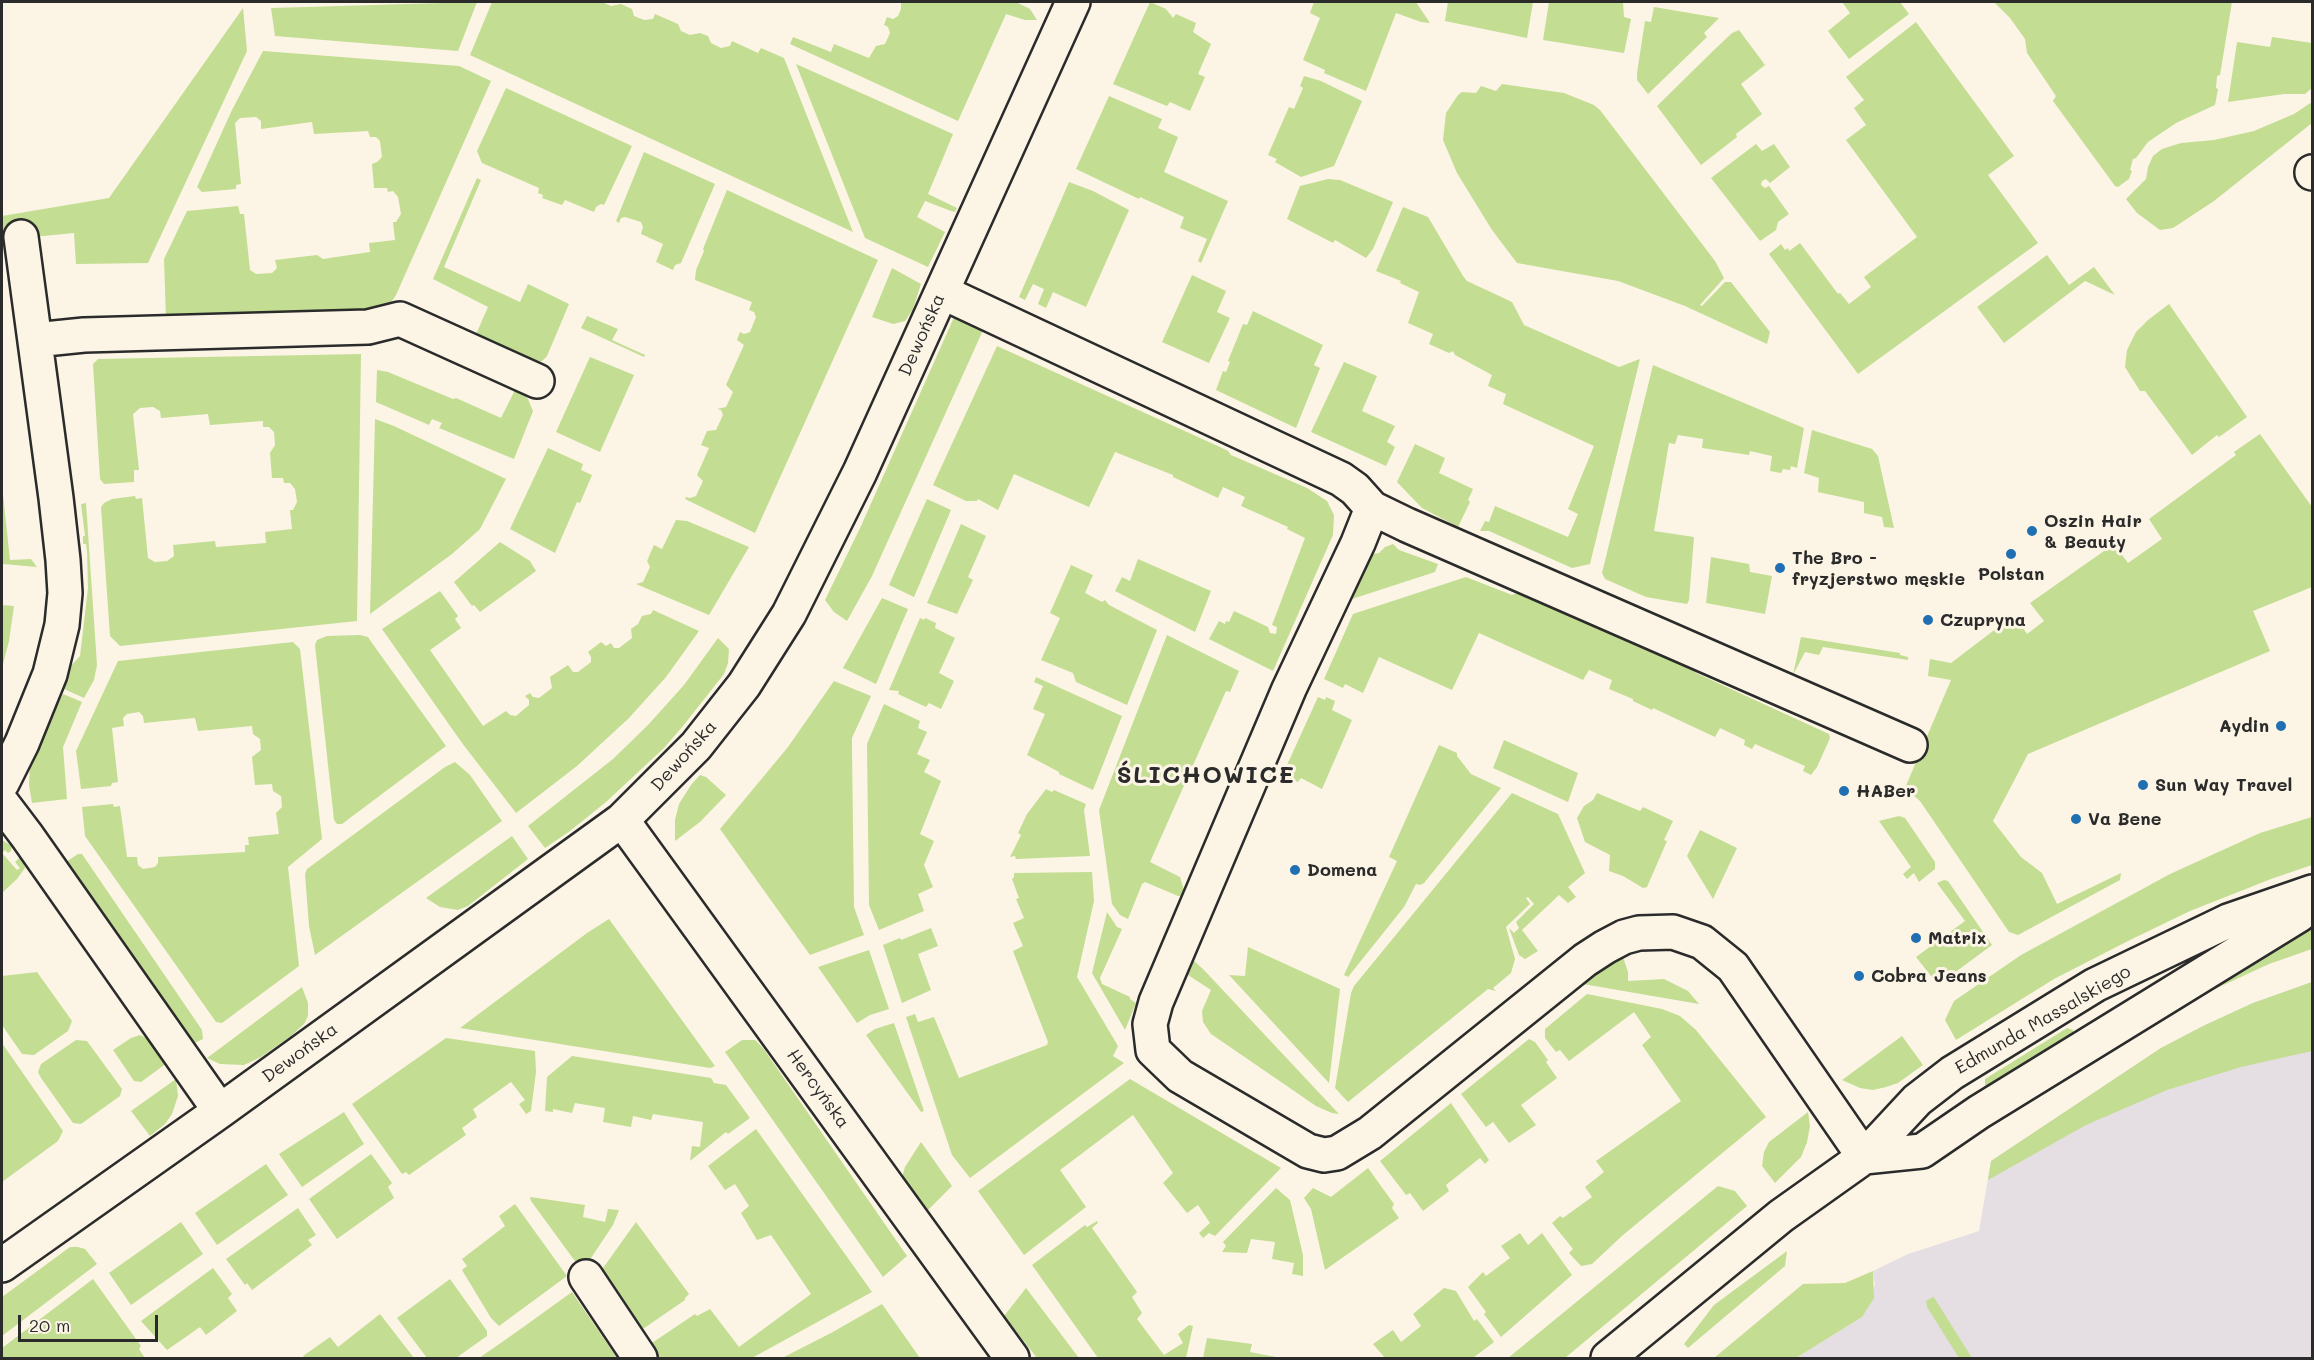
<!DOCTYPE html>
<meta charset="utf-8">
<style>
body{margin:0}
#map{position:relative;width:2314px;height:1360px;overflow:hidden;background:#fcf5e5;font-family:Mali,sans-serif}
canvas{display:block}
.frame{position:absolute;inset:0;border:3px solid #2b2b2b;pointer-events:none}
.scale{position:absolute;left:18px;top:1315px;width:140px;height:27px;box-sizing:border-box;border:3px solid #2b2b2b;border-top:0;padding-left:8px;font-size:18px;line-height:21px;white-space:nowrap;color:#2b2b2b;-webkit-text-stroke:4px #fcf5e5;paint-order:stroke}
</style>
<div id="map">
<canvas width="2314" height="1360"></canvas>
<div class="frame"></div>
<div class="scale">20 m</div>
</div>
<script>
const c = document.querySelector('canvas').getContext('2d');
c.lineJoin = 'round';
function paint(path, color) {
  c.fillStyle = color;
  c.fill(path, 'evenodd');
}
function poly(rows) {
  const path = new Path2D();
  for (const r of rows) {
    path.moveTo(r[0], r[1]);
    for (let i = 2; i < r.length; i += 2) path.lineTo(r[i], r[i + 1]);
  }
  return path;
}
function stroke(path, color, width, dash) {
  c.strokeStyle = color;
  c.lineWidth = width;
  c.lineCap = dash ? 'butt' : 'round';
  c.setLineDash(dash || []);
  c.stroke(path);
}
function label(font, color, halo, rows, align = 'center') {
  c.font = font + ' Mali,sans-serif';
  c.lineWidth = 6;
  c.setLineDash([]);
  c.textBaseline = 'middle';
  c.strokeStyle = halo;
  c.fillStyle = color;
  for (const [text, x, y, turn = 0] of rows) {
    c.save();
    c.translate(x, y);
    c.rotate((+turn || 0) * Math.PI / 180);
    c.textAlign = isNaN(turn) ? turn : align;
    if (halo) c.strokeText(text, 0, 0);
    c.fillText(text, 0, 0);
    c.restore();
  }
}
const built = poly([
 [2312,982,2312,1358,1796,1358,1862,1317,1875,1285,1873,1271,1908,1254,1979,1231,1991,1161,2161,1048,2203,1026,2253,1003]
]);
const green = poly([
 [477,2,458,51,275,36,271,8],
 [492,2,602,2,611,6,621,4,632,9,634,16,644,20,653,19,655,14,678,24,681,31,690,35,700,33,708,36,711,43,721,48,730,46,732,41,758,53,761,48,784,58,853,232,470,55],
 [901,2,1016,2,1030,9,1037,20,1025,20,1006,14,958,121,790,44,793,37,831,52,834,44,869,58,876,46,885,44,890,33,888,27,884,25,887,17,893,19,898,16,901,9],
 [1150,2,1166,9,1173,18,1176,14,1196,23,1193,32,1211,44,1198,74,1205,77,1190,111,1170,102,1167,106,1113,84],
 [1314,2,1416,2,1430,23,1421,22,1396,13,1366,91,1324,73,1325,70,1303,60,1320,18,1310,13],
 [1448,2,1533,2,1527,38,1445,21],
 [1549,2,1623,2,1624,17,1631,19,1624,53,1543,40],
 [1842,2,1900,2,1909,14,1849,59,1828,31,1850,13],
 [1994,2,2232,2,2220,75,2217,76,2216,88,2218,89,2215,105,2176,123,2148,142,2136,158,2133,159,2130,170,2132,171,2129,179,2118,187,2115,186,2053,101,2056,96,2027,53,2025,39,2010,18],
 [1654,7,1719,18,1704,33,1707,37,1648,94,1637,80,1637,73,1645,21,1651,22],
 [243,8,247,51,148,263,76,264,74,233,2,240,2,216,109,198],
 [1916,22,2014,156,1988,175,2038,243,1858,374,1769,254,1781,244,1785,250,1788,248,1789,251,1800,243,1838,294,1840,293,1849,304,1871,287,1864,277,1917,237,1846,140,1866,125,1854,108,1864,100,1846,77],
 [1739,30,1765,65,1741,84,1762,114,1736,134,1737,137,1701,165,1657,106,1713,51,1732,33],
 [2272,37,2312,43,2312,88,2305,94,2284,94,2228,102,2237,42,2270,47],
 [263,51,459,66,491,81,396,295,390,304,371,312,166,320,164,259,187,211,238,206,240,214,244,214,250,270,256,274,272,273,277,268,275,260,317,255,323,259,370,252,369,243,395,240,393,222,396,222,401,214,398,197,393,191,388,192,387,188,374,188,372,164,377,162,382,157,380,141,376,137,370,137,368,131,314,134,312,122,261,129,261,121,256,117,240,118,235,123,241,184,236,185,236,189,202,192,197,187,232,110],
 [796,64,953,134,928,194,957,208,955,212,951,211,925,201,917,217,945,232,928,267,865,238],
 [1304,76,1321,81,1362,101,1334,166,1301,177,1275,162,1277,159,1268,155,1289,107,1294,109,1303,88,1300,86],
 [1502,84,1564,93,1594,105,1600,110,1715,261,1724,278,1700,305,1702,306,1725,282,1731,282,1770,332,1767,344,1685,306,1618,281,1517,263,1492,230,1457,173,1443,140,1446,113,1458,95,1462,92,1476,93,1481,86,1496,91],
 [506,88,632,146,604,205,601,204,596,207,594,212,565,200,562,205,542,198,543,195,538,193,539,188,482,163,477,151],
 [1109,96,1162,119,1158,128,1178,137,1164,172,1228,201,1201,263,1198,261,1207,239,1180,228,1184,217,1140,197,1139,199,1076,169],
 [2312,102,2312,123,2214,201,2173,228,2160,230,2137,213,2126,199,2146,179,2148,167,2153,156,2162,149,2181,143,2214,140,2254,131,2294,114],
 [1756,144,1762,151,1774,144,1790,167,1770,183,1766,179,1762,181,1761,185,1765,188,1769,186,1789,214,1778,222,1776,230,1760,241,1711,178],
 [644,152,715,184,681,263,675,265,673,270,656,262,663,244,641,234,643,227,641,222,625,217,621,218,619,223,616,221],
 [477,178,481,180,444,267,520,302,528,284,569,304,547,356,542,361,533,364,474,339,488,307,433,279],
 [1328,179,1340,180,1393,202,1373,249,1366,258,1335,240,1333,243,1287,219,1300,186],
 [1069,182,1093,191,1129,210,1086,307,1053,292,1046,308,1038,304,1044,289,1033,284,1025,300,1019,297],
 [727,190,878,260,755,533,685,499,686,497,690,498,696,496,703,481,697,475,709,448,701,445,707,431,716,430,723,415,721,410,717,409,726,407,733,392,726,385,744,345,737,340,740,332,744,334,750,332,756,317,754,312,749,310,752,302,695,280,696,270,704,251,703,249],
 [1403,207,1428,217,1463,276,1467,281,1512,302,1524,325,1619,367,1640,359,1590,564,1572,568,1489,531,1480,531,1485,521,1489,522,1495,506,1568,537,1578,514,1568,509,1594,446,1503,404,1506,394,1488,386,1492,375,1455,355,1453,351,1449,353,1429,344,1433,334,1408,323,1419,292,1400,283,1401,281,1376,271],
 [2047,255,2069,285,2094,267,2115,295,2085,281,2004,343,1977,307],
 [892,268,921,284,913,309,905,321,893,324,872,317],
 [1192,275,1226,291,1217,312,1230,318,1209,363,1162,342],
 [2169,304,2247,417,2219,437,2217,435,2192,455,2145,391,2140,391,2125,367,2127,350,2136,332,2148,320],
 [1253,311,1323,345,1314,365,1320,368,1296,428,1216,390,1223,371,1226,372,1230,362,1228,361,1243,324,1247,325],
 [955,315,984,328,872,576,847,621,834,612,825,600,861,526],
 [587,316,618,329,612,340,645,355,644,357,581,328],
 [997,346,1220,447,1228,451,1231,455,1307,488,1327,501,1334,515,1333,535,1273,671,1209,639,1219,621,1225,624,1226,621,1229,622,1234,611,1268,627,1270,633,1276,634,1277,627,1272,625,1305,538,1287,529,1288,527,1241,506,1245,497,1223,487,1218,498,1173,477,1173,475,1115,452,1089,507,1014,474,998,510,978,499,977,501,966,501,933,485],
 [361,354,357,621,120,646,110,636,101,507,104,503,112,499,135,496,136,499,142,498,148,558,155,562,167,561,174,556,173,545,215,541,216,547,266,543,265,532,292,529,290,510,293,510,297,502,295,489,290,483,284,483,283,478,272,478,270,453,275,445,274,432,269,427,263,427,263,421,210,425,208,414,161,418,160,411,153,407,140,408,133,414,139,470,134,470,134,482,104,484,100,479,93,364,98,359],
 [590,357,634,375,600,452,556,432],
 [1344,362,1377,376,1362,411,1395,426,1387,442,1395,447,1386,466,1311,432],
 [1653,365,1804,428,1797,468,1791,466,1790,470,1783,469,1781,473,1770,471,1772,456,1750,451,1749,455,1702,448,1703,439,1678,435,1675,444,1669,443,1654,531,1694,537,1689,600,1687,604,1646,597,1605,579,1602,573],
 [377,370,388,372,453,399,456,398,501,418,516,388,528,399,533,411,514,459,439,428,442,423,432,419,429,425,376,402],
 [375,419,394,426,506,479,480,529,452,554,370,614],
 [1812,430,1872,449,1878,456,1894,528,1884,527,1882,517,1864,513,1864,502,1818,492,1819,478,1804,473],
 [2260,434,2312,507,2312,587,2253,611,2270,651,2028,754,1993,821,2021,857,2042,873,2057,904,2121,873,2120,880,2018,935,2009,932,1920,801,1905,788,1951,680,1928,676,1930,659,1951,663,2014,615,2027,634,2044,621,2030,603,2114,544,2128,563,2162,539,2149,519,2236,455,2234,452],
 [1415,444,1445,458,1439,473,1473,489,1468,500,1470,502,1458,527,1422,508,1397,482],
 [548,448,583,464,581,470,592,475,580,503,577,502,555,553,510,529],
 [2,485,10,560,31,559,37,567,3,564,2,575],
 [927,499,951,510,914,597,889,585],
 [86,503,97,665,94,680,84,698,64,689,71,666,80,656,88,588,87,551,86,544,83,544,83,536,85,536,81,504],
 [676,520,687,521,749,547,709,615,636,584,643,582,650,567,647,561,654,545,662,549],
 [961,524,986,536,968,577,973,580,957,614,927,603],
 [500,542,530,561,536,571,480,612,474,605,472,606,454,582],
 [1393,544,1399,550,1438,564,1435,572,1352,599,1372,554,1379,553,1385,547],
 [1711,557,1749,564,1750,572,1772,576,1765,614,1706,603],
 [1138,559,1211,591,1195,632,1115,591,1122,577,1130,581],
 [1071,565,1093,575,1085,593,1102,602,1105,600,1109,605,1157,630,1127,705,1076,682,1073,673,1041,660,1060,618,1050,613],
 [1466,577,1512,595,1519,592,1689,665,1696,673,1829,734,1830,738,1817,767,1811,775,1803,771,1805,766,1755,744,1752,749,1744,745,1745,740,1720,728,1715,737,1653,708,1652,710,1633,701,1633,699,1609,689,1612,680,1589,670,1583,680,1479,633,1452,690,1379,657,1363,693,1345,684,1343,688,1324,679,1353,614],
 [440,591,458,616,455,619,461,628,430,650,483,726,506,711,510,715,516,716,529,705,529,700,525,696,530,693,533,697,539,698,552,688,550,677,568,665,573,672,578,672,591,662,591,657,588,652,601,642,606,646,611,643,614,648,619,648,632,638,631,629,638,624,642,616,651,614,653,610,699,631,666,677,629,718,577,766,516,813,462,743,382,629],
 [882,598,908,609,876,684,843,668],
 [2,605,14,606,9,641,2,668],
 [920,618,924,620,925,618,936,623,935,628,955,638,939,673,954,681,941,709,929,703,926,707,898,694,899,691,889,690],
 [360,635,368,637,372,643,446,746,342,824,337,824,334,820,315,645,317,640,327,636],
 [1167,635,1239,671,1230,692,1226,691,1150,862,1180,877,1184,890,1183,896,1178,896,1145,882,1142,884,1128,919,1120,915,1112,904,1099,810],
 [1801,637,1900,653,1900,655,1908,657,1908,660,1823,647,1819,655,1805,652,1793,675],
 [718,638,729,649,728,663,724,674,683,726,664,748,606,802,570,831,545,848,528,826,613,759,648,725,684,685],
 [293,642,300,649,322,839,288,867,299,966,222,1023,216,1022,85,836,82,807,113,804,114,807,120,806,127,857,137,857,138,865,143,869,155,867,158,863,158,857,245,852,245,845,249,845,248,837,279,834,276,813,282,807,281,796,273,791,272,784,255,785,252,757,261,750,260,739,253,734,252,726,198,731,195,718,144,723,143,716,139,712,127,714,123,718,124,726,112,728,118,782,112,783,111,786,81,789,76,751,118,661],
 [1036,677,1122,716,1093,790,1059,774,1059,772,1027,755,1045,714,1033,709,1043,686,1034,682],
 [834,681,871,696,852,738,852,749,854,907,864,935,810,955,720,829,788,747],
 [63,694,82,702,63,747,67,799,32,803,29,785,30,763,37,743],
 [1318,697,1325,700,1326,697,1335,701,1332,710,1352,720,1322,789,1301,778,1298,782,1282,776],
 [884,704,920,721,918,728,927,732,917,754,930,760,924,772,941,781,920,834,934,841,924,865,933,887,918,894,924,911,879,930,869,905,867,744],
 [1504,740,1578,773,1568,802,1493,768],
 [1439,745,1457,753,1457,756,1471,774,1501,788,1424,883,1420,885,1416,884,1404,907,1348,977,1344,975,1397,861,1389,857],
 [455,762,470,775,502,821,315,955,309,926,305,874,307,869,445,767],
 [700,775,706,777,726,795,700,822,675,841,675,820,679,804,691,785],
 [1046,789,1052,792,1054,790,1086,804,1084,810,1090,856,1016,859,1015,856,1010,857,1021,835,1018,833,1027,814],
 [1512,793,1558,814,1585,873,1568,887,1576,897,1568,903,1559,895,1522,930,1538,951,1525,959,1519,955,1509,928,1514,933,1519,928,1516,922,1534,904,1528,897,1526,898,1530,904,1506,927,1515,959,1511,973,1493,988,1496,991,1488,989,1348,1102,1335,1088,1351,993,1354,986],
 [1597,793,1640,811,1643,807,1673,821,1664,840,1667,841,1647,887,1643,888,1623,876,1609,871,1610,855,1585,842,1577,818,1584,806,1593,800],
 [1899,816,1905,818,1935,862,1935,869,1919,882,1914,873,1907,879,1903,874,1911,867,1879,821],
 [2312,817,2312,865,2271,879,2190,911,2128,941,2054,979,1956,1040,1945,1020,1954,1001,2021,955,2170,874,2260,833],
 [1700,830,1737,848,1713,899,1687,856],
 [512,836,528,859,468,906,458,910,440,907,426,898],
 [2,840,12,846,11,851,8,853,5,850,2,853,17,870,20,868,15,862,22,855,25,868,17,879,2,893],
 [78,854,82,854,202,1030,203,1039,193,1044,66,862],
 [1092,872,1094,901,1077,977,1118,1046,1113,1056,1124,1063,970,1178,952,1155,906,1017,915,1014,918,1022,934,1017,959,1078,1047,1045,1048,1042,1013,951,1023,946,1013,923,1024,918,1016,899,1019,898,1012,879,1014,877,1014,873],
 [1944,880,1948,881,1992,945,1938,985,1916,957,1965,921,1937,883],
 [1107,912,1117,927,1122,929,1100,978,1102,984,1130,997,1130,999,1136,1003,1125,1030,1092,973],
 [609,919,715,1066,710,1068,460,1028,587,933],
 [2312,926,2312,949,2269,964,2189,1001,2291,935],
 [931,928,938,946,918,954,931,990,902,1003,883,945,900,938,901,940],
 [1248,947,1340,989,1329,1083,1229,975,1245,976],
 [869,950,889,1009,870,1015,857,1023,818,967],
 [1622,954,1628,972,1628,981,1664,979,1688,991,1699,1004,1583,984],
 [1192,959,1203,969,1339,1114,1332,1113,1316,1106,1211,1034,1203,1022,1202,1011,1211,990,1185,973],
 [37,972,72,1021,68,1031,34,1055,22,1054,2,1025,2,976],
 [2312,982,2312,1051,2241,1067,2167,1090,2086,1125,1988,1180,1991,1161,2161,1048,2203,1026,2253,1003],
 [302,987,308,1003,308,1016,304,1024,291,1036,261,1057,244,1065,220,1064,207,1058],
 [1587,994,1662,1009,1680,1016,1696,1030,1766,1117,1623,1235,1592,1264,1581,1266,1569,1253,1573,1249,1552,1223,1560,1216,1563,1218,1592,1197,1585,1187,1604,1172,1596,1161,1681,1101,1642,1045,1651,1037,1634,1012,1569,1061,1560,1050,1556,1052,1545,1038,1545,1029],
 [894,1023,924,1111,921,1112,866,1035,875,1029],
 [2067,1028,2073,1030,2073,1036,1988,1088,1985,1085,1985,1079],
 [140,1035,151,1040,167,1063,141,1082,134,1081,113,1050,131,1038],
 [1902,1036,1923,1065,1898,1083,1886,1087,1873,1090,1860,1088,1842,1080],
 [446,1038,535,1051,536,1072,531,1111,526,1114,519,1104,525,1100,511,1082,473,1109,477,1117,462,1128,466,1135,409,1175,406,1172,402,1174,352,1104],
 [1529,1039,1535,1042,1548,1060,1546,1062,1557,1078,1521,1105,1536,1125,1509,1143,1493,1122,1486,1127,1461,1094],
 [76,1040,87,1041,122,1089,120,1096,81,1124,73,1123,41,1078,38,1072,41,1064],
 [742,1040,755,1040,763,1048,907,1256,883,1277,725,1052],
 [2,1043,63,1131,58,1141,2,1182],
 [572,1056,711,1078,714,1083,726,1085,750,1118,728,1134,726,1132,690,1161,692,1146,700,1147,703,1122,653,1114,651,1120,633,1116,631,1127,603,1122,605,1108,575,1103,572,1113,553,1109,553,1112,545,1111,547,1077],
 [176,1079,178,1096,172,1114,165,1124,150,1136,131,1111],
 [1130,1079,1281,1168,1215,1236,1209,1233,1203,1238,1199,1233,1210,1223,1198,1205,1187,1213,1163,1183,1173,1173,1133,1115,1060,1170,1086,1207,1024,1255,978,1191],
 [1451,1103,1489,1160,1485,1164,1480,1158,1446,1185,1449,1191,1423,1211,1410,1193,1406,1195,1380,1161],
 [344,1112,364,1144,302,1187,279,1154],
 [1808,1112,1810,1126,1807,1142,1801,1157,1775,1183,1762,1166,1764,1152,1769,1142],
 [756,1129,872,1292,752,1358,655,1358,646,1347,695,1314,697,1316,710,1309,739,1347,811,1294,771,1235,757,1240,741,1213,749,1206,735,1184,725,1190,708,1166],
 [921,1142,952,1186,928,1210,902,1177,905,1167],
 [371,1154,392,1183,388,1187,394,1198,337,1239,309,1199],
 [266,1164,288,1195,217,1245,195,1213],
 [1368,1168,1394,1204,1392,1208,1399,1218,1325,1270,1311,1209,1304,1198,1313,1188,1331,1197],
 [1718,1186,1735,1191,1747,1206,1565,1358,1508,1358],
 [1276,1188,1290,1200,1303,1255,1303,1276,1292,1274,1294,1263,1272,1259,1275,1242,1251,1239,1247,1253,1222,1252,1226,1246,1223,1242],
 [530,1197,585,1205,583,1217,605,1222,608,1209,619,1210,613,1225,589,1261,580,1268,531,1201],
 [515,1204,567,1276,499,1326,491,1318,462,1270,467,1266,462,1259,505,1226,499,1216],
 [298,1208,316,1235,308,1240,312,1245,252,1290,247,1283,245,1285,226,1259],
 [1097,1221,1098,1223,1092,1228,1137,1292,1132,1297,1142,1313,1137,1319,1164,1355,1183,1343,1178,1334,1189,1325,1193,1326,1186,1358,1098,1358,1032,1265,1085,1225,1087,1227],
 [181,1222,203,1254,131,1305,109,1273],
 [636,1222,689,1294,685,1298,685,1300,637,1333,598,1275],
 [1520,1233,1528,1245,1542,1233,1572,1275,1501,1337,1484,1314,1486,1312,1468,1287,1483,1272,1486,1276,1510,1258,1501,1246],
 [78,1247,85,1249,97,1264,2,1336,2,1297,70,1247],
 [1787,1251,1785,1266,1688,1348,1684,1344,1714,1305],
 [213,1268,232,1294,228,1298,237,1311,206,1335,200,1327,167,1350,141,1321],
 [1873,1271,1874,1298,1862,1317,1796,1358,1714,1358,1803,1284,1845,1283],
 [93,1279,141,1346,139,1349,145,1358,2,1358,2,1348],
 [450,1279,487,1331,487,1336,456,1358,427,1358,397,1318],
 [1026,1288,1079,1358,1037,1358,1004,1316],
 [1444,1288,1456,1291,1474,1321,1477,1319,1494,1342,1473,1358,1385,1358,1373,1344,1393,1330,1401,1342,1421,1326,1413,1314],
 [572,1292,617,1358,479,1358,515,1333],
 [1933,1297,1935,1299,1972,1358,1959,1358,1927,1307,1926,1301],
 [882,1304,920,1358,782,1358,831,1333],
 [380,1314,414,1358,305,1358,303,1356,330,1337,338,1347],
 [1207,1338,1252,1344,1250,1352,1281,1358,1203,1358]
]);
const street = poly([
 [2312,172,2312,173],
 [942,292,1341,479,1355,489,1372,508,1407,525,1910,745],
 [35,340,84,335,368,327,400,319,537,381],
 [1372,508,1358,543,1289,689,1156,1002,1150,1024,1153,1050,1180,1076,1308,1151,1324,1155,1337,1153,1370,1133,1585,960,1605,947,1624,937,1639,933,1673,932,1702,942,1733,967,1864,1157],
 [2,783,22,743,50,674,62,625,65,593,63,560,56,498,21,237],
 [2,803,27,836,220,1111],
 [622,820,1012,1358],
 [1864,1157,1922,1151,1979,1112,2299,915,2312,904],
 [2,1265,220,1111,622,820,696,746,744,685,789,614,860,472,1073,2],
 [586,1277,640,1358],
 [1608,1358,1781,1216,1864,1157,1917,1100,1952,1073,2095,985,2228,921,2312,892]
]);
const markers = [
 [2032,531,6,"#1f6fb2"],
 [2011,554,6,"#1f6fb2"],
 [1780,568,6,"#1f6fb2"],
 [1928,620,6,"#1f6fb2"],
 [2281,726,6,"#1f6fb2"],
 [2143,785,6,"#1f6fb2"],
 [1844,791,6,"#1f6fb2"],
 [2076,819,6,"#1f6fb2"],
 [1295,870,6,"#1f6fb2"],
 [1916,938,6,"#1f6fb2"],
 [1859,976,6,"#1f6fb2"]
];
const streetNames = [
 ["Dewońska",922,335,-66],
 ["Dewońska",684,756,-48],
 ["Edmunda Massalskiego",2043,1020,-30],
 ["Dewońska",300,1053,-36],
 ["Hercyńska",818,1089,54]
];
const poiNames = [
 ["Oszin Hair",2044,521],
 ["& Beauty",2044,542],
 ["The Bro -",1792,558],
 ["fryzjerstwo męskie",1792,579],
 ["Polstan",2011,574,"center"],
 ["Czupryna",1940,620],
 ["Aydin",2269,726,"right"],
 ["Sun Way Travel",2155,785],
 ["HABer",1856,791],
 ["Va Bene",2088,819],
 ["Domena",1307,870],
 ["Matrix",1928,938],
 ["Cobra Jeans",1871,976]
];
const districtNames = [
 ["ŚLICHOWICE",1206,776]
];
paint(built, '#e5dfe3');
paint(green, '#c3dd93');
stroke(street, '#2b2b2b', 38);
stroke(street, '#fcf5e5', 33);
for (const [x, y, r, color] of markers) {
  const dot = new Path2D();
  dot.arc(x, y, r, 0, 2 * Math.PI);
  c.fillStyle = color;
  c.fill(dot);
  stroke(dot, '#fcf5e5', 2);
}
label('18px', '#2b2b2b', '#fcf5e5', streetNames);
label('bold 18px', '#2b2b2b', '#fcf5e5', poiNames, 'left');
c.letterSpacing = '1.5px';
label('bold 24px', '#2b2b2b', '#fcf5e5', districtNames);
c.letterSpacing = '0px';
</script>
